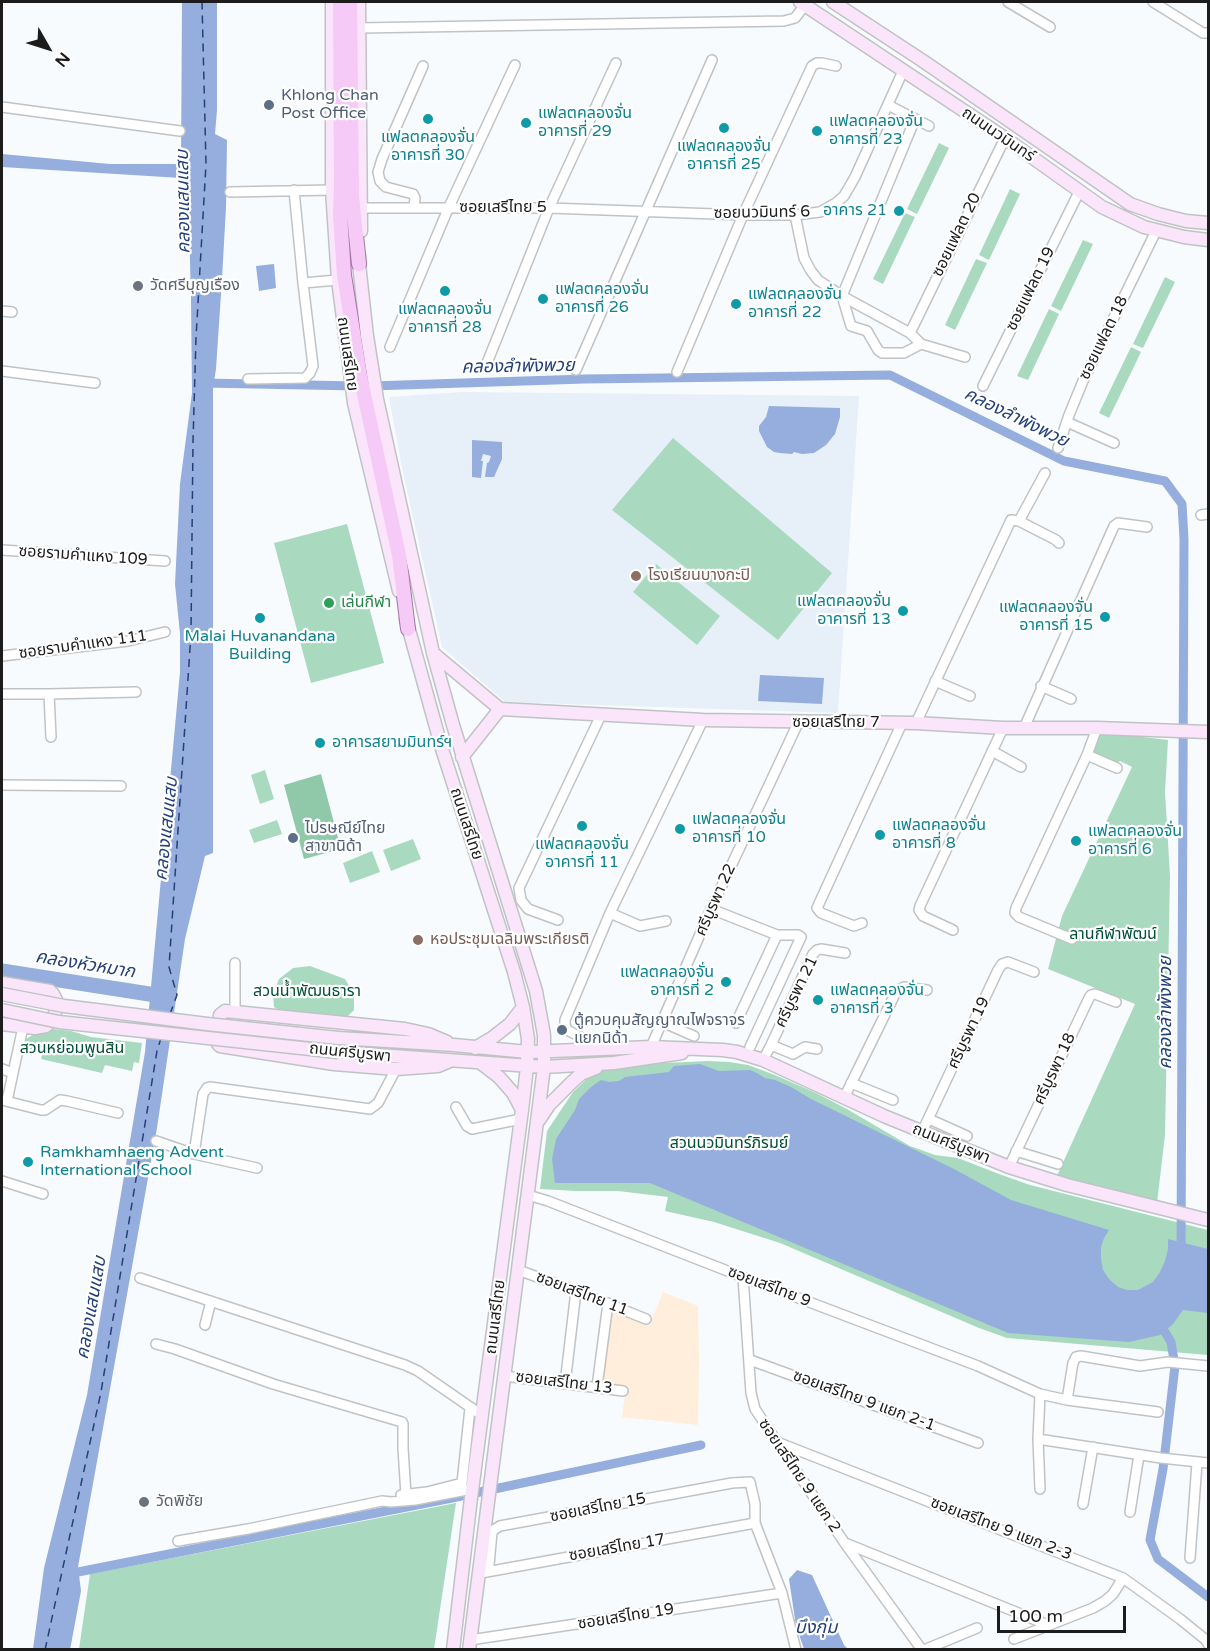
<!DOCTYPE html>
<meta charset="utf-8">
<style>
body{margin:0}
#map{position:relative;width:1210px;height:1651px;overflow:hidden;background:#f8fbfe;font-family:"Varela Round",sans-serif}
canvas{display:block}
.frame{position:absolute;inset:0;border:3px solid #1c1c1d;pointer-events:none}
.north{position:absolute;left:18px;top:18px;width:60px;height:60px;-webkit-text-stroke:4px #fff;paint-order:stroke;rotate:129deg;font-size:16px;font-weight:700;line-height:24px;text-align:center;color:#1c1c1d}
.north::after{content:'';display:block;margin:auto;width:21px;height:27px;background:#1c1c1d;clip-path:polygon(50% 0,100% 100%,50% 72%,0 100%)}
.scale{position:absolute;left:997px;top:1606px;width:129px;height:27px;box-sizing:border-box;border:3px solid #1c1c1d;border-top:0;padding-left:8px;font-size:18px;line-height:21px;white-space:nowrap;color:#1c1c1d;-webkit-text-stroke:4px #fff;paint-order:stroke}
</style>
<div id="map">
<canvas width="1210" height="1651"></canvas>
<div class="frame"></div>
<div class="north">N</div>
<div class="scale">100 m</div>
</div>
<script>
const c = document.querySelector('canvas').getContext('2d');
c.lineJoin = 'round';
function paint(path, color) {
  c.fillStyle = color;
  c.fill(path, 'evenodd');
}
function poly(rows) {
  const path = new Path2D();
  for (const r of rows) {
    path.moveTo(r[0], r[1]);
    for (let i = 2; i < r.length; i += 2) path.lineTo(r[i], r[i + 1]);
  }
  return path;
}
function stroke(path, color, width, dash) {
  c.strokeStyle = color;
  c.lineWidth = width;
  c.lineCap = dash ? 'butt' : 'round';
  c.setLineDash(dash || []);
  c.stroke(path);
}
function label(font, color, halo, rows, align = 'center') {
  c.font = font + ' "Varela Round","Noto Sans Thai",sans-serif';
  c.lineWidth = 4.5;
  c.setLineDash([]);
  c.textBaseline = 'middle';
  c.strokeStyle = halo;
  c.fillStyle = color;
  for (const [text, x, y, turn = 0] of rows) {
    c.save();
    c.translate(x, y);
    c.rotate((+turn || 0) * Math.PI / 180);
    c.textAlign = isNaN(turn) ? turn : align;
    if (halo) c.strokeText(text, 0, 0);
    c.fillText(text, 0, 0);
    c.restore();
  }
}
const commercial = poly([
 [663,1292,698,1306,699,1359,698,1425,622,1417,626,1387,601,1383,611,1310,650,1324]
]);
const built = poly([
 [462,392,859,396,838,713,505,702,442,647,402,468,389,397]
]);
const green = poly([
 [939,143,949,148,917,214,907,209],
 [1010,189,1020,194,989,260,979,255],
 [905,213,915,217,883,284,873,279],
 [1083,240,1093,244,1061,311,1051,306],
 [976,259,987,263,955,330,945,325],
 [1165,277,1175,282,1143,348,1133,344],
 [1049,309,1059,314,1028,380,1017,376],
 [1131,347,1141,352,1109,418,1099,413],
 [673,438,832,573,778,640,612,510],
 [347,524,384,663,311,683,274,543],
 [656,564,720,616,697,645,633,592],
 [1101,732,1168,740,1165,792,1170,876,1165,1135,1157,1203,1056,1178,1135,1004,1048,969,1062,916,1132,767,1120,761,1108,770,1087,761],
 [265,770,274,799,260,804,251,775],
 [277,820,282,834,254,843,249,830],
 [413,839,421,859,391,871,383,850],
 [372,851,380,872,350,883,343,863],
 [310,966,345,979,354,994,354,1010,346,1018,285,1014,274,1007,273,995,279,979,293,968],
 [53,1029,71,1031,91,1037,142,1043,139,1063,134,1062,132,1071,105,1065,102,1073,41,1059,43,1052,22,1048,24,1040,33,1035],
 [708,1061,729,1062,748,1065,775,1075,816,1093,847,1109,910,1146,935,1155,958,1158,999,1174,1030,1185,1208,1230,1208,1355,1007,1338,979,1328,780,1243,714,1222,665,1211,668,1197,618,1191,576,1191,540,1189,547,1131,573,1092,589,1077,601,1071,614,1069,664,1063],
 [456,1503,434,1649,79,1649,90,1574]
]);
const forest = poly([
 [321,774,341,849,304,859,284,785]
]);
const water = poly([
 [182,2,217,2,217,110,215,134,227,140,226,207,222,279,216,369,213,388,213,853,205,856,185,939,157,1128,78,1567,81,1591,70,1650,33,1649,44,1568,87,1395,145,1052,180,672,180,634,175,584,180,484,192,393,191,300,188,183,181,178,2,167,2,154,110,164,181,164],
 [274,264,276,288,259,291,256,266],
 [769,406,840,408,840,417,835,434,826,445,814,453,802,454,794,452,792,454,780,453,774,452,767,447,759,431,759,426,766,417],
 [472,440,502,442,502,459,494,477,485,477,487,463,489,462,491,456,483,454,481,461,483,461,481,478,472,477],
 [760,675,824,678,822,704,758,701],
 [700,1064,719,1071,750,1070,757,1073,765,1078,775,1080,791,1087,811,1099,954,1169,1011,1200,1109,1230,1104,1238,1101,1247,1101,1259,1103,1270,1109,1279,1118,1287,1127,1290,1138,1290,1153,1282,1160,1272,1165,1261,1168,1249,1168,1239,1208,1249,1208,1313,1183,1310,1173,1324,1160,1335,1129,1342,1008,1333,650,1183,555,1183,552,1159,556,1139,575,1110,579,1099,591,1087,601,1080,609,1082,619,1081,625,1077,669,1072,674,1066],
 [797,1570,812,1575,844,1645,848,1649,804,1649,796,1626,789,1579]
]);
const canal = poly([
 [204,383,357,386],
 [371,386,585,379,890,375,1064,461,1165,481,1182,504,1184,539,1181,1254],
 [1159,1322,1171,1342,1175,1366,1163,1469,1150,1540,1158,1559,1208,1597],
 [68,1574,452,1498,701,1445]
]);
const river = poly([
 [2,971,162,996]
]);
const ferry = poly([
 [170,1014,177,995,169,967,191,633,193,441,196,338,206,164,202,2],
 [45,1650,101,1392,157,1051,161,1038]
]);
const street = poly([
 [1008,2,1050,27],
 [1153,2,1203,33,1208,33],
 [359,28,784,21,795,18,805,5],
 [888,105,929,126],
 [2,107,180,131],
 [915,119,842,296,851,326,867,331,878,350,882,353,904,353,921,344],
 [230,192,332,190],
 [414,207,415,198,413,194,386,187,380,181,378,172,382,159,423,66],
 [361,208,549,208,743,215,795,215,820,212,836,203,844,196,855,177,903,71],
 [795,215,804,258,811,271,818,280,842,296,910,333,921,344,965,357],
 [303,283,338,280],
 [2,311,12,312],
 [910,333,1005,138],
 [390,347,448,209,515,65],
 [485,368,549,208,616,63],
 [576,370,712,60],
 [2,371,95,383],
 [677,372,743,215,812,66,817,63,822,63,836,66],
 [248,379,305,378,310,373,313,366,303,283,294,190],
 [983,386,1079,192],
 [1067,422,1114,443],
 [1058,448,1069,415,1083,381,1156,231],
 [1201,515,1208,514],
 [1019,521,1045,473],
 [2,550,165,561],
 [2,656,128,641,165,632],
 [935,681,970,696],
 [1041,686,1071,699],
 [2,694,49,694,51,737],
 [49,694,136,692],
 [916,723,1011,520,1019,521,1056,540,1059,543],
 [1024,728,1114,526,1118,523,1147,527],
 [992,751,1021,767],
 [1087,755,1117,768],
 [2,785,121,786],
 [711,909,777,935,798,935,801,937,750,1047],
 [610,913,640,926,666,921],
 [558,920,528,909,521,900,519,888,601,715],
 [862,923,854,926,821,913,817,908,902,723],
 [953,930,923,916,919,910,920,906,1003,728],
 [1072,939,1019,917,1015,913,1016,908,1087,755,1097,728],
 [235,963,235,1011],
 [662,1022,694,1036],
 [736,1023,777,935],
 [592,1043,567,1030,565,1025,565,1020,610,913,703,720],
 [771,1045,793,1054,805,1047,817,1049],
 [651,1047,711,909,798,723],
 [763,1060,771,1045,813,954,817,950,821,949,845,953],
 [2,1069,13,1073,7,1101],
 [13,1073,23,1027],
 [851,1083,893,1100],
 [844,1098,895,994,900,989,904,987,927,990],
 [2,1100,41,1110,45,1110,60,1100,67,1101,118,1113],
 [456,1107,467,1126,472,1129,521,1119],
 [929,1119,967,1136],
 [922,1132,998,970,1002,964,1008,962,1034,972],
 [156,1141,194,1154,257,1168],
 [1016,1151,1058,1164],
 [194,1154,203,1094,207,1088,210,1087,370,1109,378,1103,396,1069],
 [1009,1167,1089,998,1091,995,1095,994,1116,1002],
 [2,1181,43,1194],
 [528,1195,548,1201,743,1277,978,1366,1040,1394,1067,1400,1158,1412],
 [518,1270,576,1291,646,1319],
 [743,1277,751,1393,755,1409,844,1542,922,1650],
 [140,1278,405,1365,418,1371,483,1416],
 [205,1325,211,1301],
 [156,1344,175,1349,273,1384,402,1422,403,1424,403,1448,406,1495],
 [750,1360,978,1443],
 [504,1376,623,1391],
 [565,1384,576,1291],
 [597,1387,608,1303],
 [1067,1400,1073,1363,1076,1357,1081,1356,1140,1366,1168,1362,1208,1366],
 [1038,1439,1161,1458,1208,1463],
 [777,1442,1123,1578,1180,1619,1206,1640,1208,1644],
 [1040,1489,1038,1439,1040,1394],
 [401,1495,427,1492,462,1483,470,1408],
 [1083,1504,1093,1447],
 [1130,1512,1139,1455],
 [178,1541,248,1529,382,1501,391,1502,415,1500,472,1489],
 [845,1543,1048,1625],
 [1190,1558,1197,1463],
 [481,1573,755,1523],
 [479,1574,489,1565,492,1532,495,1529,500,1526,732,1483,750,1482,755,1504,755,1523,782,1593,796,1650],
 [1014,1639,1093,1608,1105,1601,1113,1594,1123,1578],
 [470,1640,782,1593],
 [924,1650,977,1628]
]);
const secondary = poly([
 [332,2,332,190,338,280,354,403,399,591],
 [359,2,361,231],
 [800,2,1005,138,1102,207,1144,227,1184,237,1208,240],
 [833,2,923,61,1130,204,1158,214,1186,221,1208,223],
 [359,255,359,264,367,336,377,399,433,653,453,725,536,991,544,1035,544,1067,469,1650],
 [406,619,442,749,514,972,523,1007,528,1039,527,1067,522,1110,471,1498,453,1650],
 [433,653,500,709],
 [462,757,500,709,703,720,916,723,1003,728,1097,728,1208,732],
 [2,983,50,991,53,994,57,1002,54,1018,46,1026,35,1028,2,1024],
 [338,1038,454,1045,528,1052,651,1047,723,1050,737,1052,763,1060,884,1116,1009,1167,1067,1185,1208,1220],
 [447,1042,428,1034,405,1029,225,1011,220,1015,218,1044,220,1046,334,1064,396,1069,438,1066,450,1061],
 [475,1048,492,1038,510,1024,523,1007],
 [338,1052,544,1067,614,1063,682,1053],
 [482,1064,499,1077,513,1093,522,1110],
 [539,1120,549,1105,572,1082,581,1074,596,1068]
]);
const primary = poly([
 [340,2,341,184,340,215,344,275,360,376,399,555,408,629],
 [350,2,352,196,359,264]
]);
const secondaryBridge = poly([
 [2,994,64,1006,207,1024,338,1038],
 [2,1010,59,1022,338,1052]
]);
const markers = [
 [269,105,6,"#5c6f8a"],
 [428,119,6,"#0f9aa8"],
 [526,123,6,"#0f9aa8"],
 [724,128,6,"#0f9aa8"],
 [817,131,6,"#0f9aa8"],
 [899,211,6,"#0f9aa8"],
 [138,286,6,"#6b7280"],
 [445,291,6,"#0f9aa8"],
 [543,299,6,"#0f9aa8"],
 [736,304,6,"#0f9aa8"],
 [636,576,6,"#8d6e63"],
 [329,603,6,"#2e9e5b"],
 [903,611,6,"#0f9aa8"],
 [1105,617,6,"#0f9aa8"],
 [260,618,6,"#0f9aa8"],
 [320,743,6,"#0f9aa8"],
 [582,826,6,"#0f9aa8"],
 [680,829,6,"#0f9aa8"],
 [880,835,6,"#0f9aa8"],
 [293,838,6,"#5c6f8a"],
 [1076,841,6,"#0f9aa8"],
 [418,940,6,"#8d6e63"],
 [726,982,6,"#0f9aa8"],
 [818,1000,6,"#0f9aa8"],
 [562,1030,6,"#5c6f8a"],
 [28,1162,6,"#0f9aa8"],
 [144,1502,6,"#6b7280"]
];
const serviceNames = [
 ["Khlong Chan",281,96],
 ["Post Office",281,114],
 ["ไปรษณีย์ไทย",305,829],
 ["สาขานิด้า",305,847],
 ["ตู้ควบคุมสัญญาณไฟจราจร",574,1021],
 ["แยกนิด้า",574,1039]
];
const cultureNames = [
 ["แฟลตคลองจั่น",538,114],
 ["อาคารที่ 29",538,132],
 ["แฟลตคลองจั่น",829,122],
 ["อาคารที่ 23",829,140],
 ["แฟลตคลองจั่น",428,138,"center"],
 ["อาคารที่ 30",428,156,"center"],
 ["แฟลตคลองจั่น",724,147,"center"],
 ["อาคารที่ 25",724,165,"center"],
 ["อาคาร 21",887,211,"right"],
 ["แฟลตคลองจั่น",555,290],
 ["อาคารที่ 26",555,308],
 ["แฟลตคลองจั่น",748,295],
 ["อาคารที่ 22",748,313],
 ["แฟลตคลองจั่น",445,310,"center"],
 ["อาคารที่ 28",445,328,"center"],
 ["แฟลตคลองจั่น",891,602,"right"],
 ["อาคารที่ 13",891,620,"right"],
 ["แฟลตคลองจั่น",1093,608,"right"],
 ["อาคารที่ 15",1093,626,"right"],
 ["Malai Huvanandana",260,637,"center"],
 ["Building",260,655,"center"],
 ["อาคารสยามมินทร์ฯ",332,743],
 ["แฟลตคลองจั่น",692,820],
 ["อาคารที่ 10",692,838],
 ["แฟลตคลองจั่น",892,826],
 ["อาคารที่ 8",892,844],
 ["แฟลตคลองจั่น",1088,832],
 ["อาคารที่ 6",1088,850],
 ["แฟลตคลองจั่น",582,845,"center"],
 ["อาคารที่ 11",582,863,"center"],
 ["แฟลตคลองจั่น",714,973,"right"],
 ["อาคารที่ 2",714,991,"right"],
 ["แฟลตคลองจั่น",830,991],
 ["อาคารที่ 3",830,1009],
 ["Ramkhamhaeng Advent",40,1153],
 ["International School",40,1171]
];
const streetNames = [
 ["ถนนนวมินทร์",998,135,34],
 ["ซอยเสรีไทย 5",503,208],
 ["ซอยนวมินทร์ 6",762,213,-1],
 ["ซอยแฟลต 20",957,235,-64],
 ["ซอยแฟลต 19",1031,289,-64],
 ["ซอยแฟลต 18",1104,338,-64],
 ["ถนนเสรีไทย",347,354,82],
 ["ซอยรามคำแหง 109",83,556,4],
 ["ซอยรามคำแหง 111",83,645,-8],
 ["ซอยเสรีไทย 7",836,723],
 ["ถนนเสรีไทย",466,824,72],
 ["ศรีบูรพา 22",716,900,-66],
 ["ศรีบูรพา 21",797,992,-64],
 ["ศรีบูรพา 19",969,1033,-65],
 ["ถนนศรีบูรพา",350,1053,6],
 ["ศรีบูรพา 18",1055,1069,-65],
 ["ถนนศรีบูรพา",951,1144,22],
 ["ซอยเสรีไทย 9",769,1287,21],
 ["ซอยเสรีไทย 11",582,1294,21],
 ["ถนนเสรีไทย",496,1317,-83],
 ["ซอยเสรีไทย 13",564,1383,7],
 ["ซอยเสรีไทย 9 แยก 2-1",864,1401,20],
 ["ซอยเสรีไทย 9 แยก 2",799,1476,56],
 ["ซอยเสรีไทย 15",598,1508,-11],
 ["ซอยเสรีไทย 9 แยก 2-3",1001,1529,21],
 ["ซอยเสรีไทย 17",617,1548,-10],
 ["ซอยเสรีไทย 19",626,1617,-9]
];
const worshipNames = [
 ["วัดศรีบุญเรือง",150,286],
 ["วัดพิชัย",156,1502]
];
const educationNames = [
 ["โรงเรียนบางกะปิ",648,576],
 ["หอประชุมเฉลิมพระเกียรติ",430,940]
];
const leisureNames = [
 ["เล่นกีฬา",341,603]
];
const parkNames = [
 ["ลานกีฬาพัฒน์",1113,935],
 ["สวนน้ำพัฒนธารา",307,992],
 ["สวนหย่อมพูนสิน",72,1049],
 ["สวนนวมินทร์ภิรมย์",729,1144]
];
const waterNames = [
 ["คลองแสนแสบ",184,202,-91],
 ["คลองลำพังพวย",518,367,-1],
 ["คลองลำพังพวย",1016,418,26],
 ["คลองแสนแสบ",167,829,-84],
 ["คลองหัวหมาก",85,965,9],
 ["คลองลำพังพวย",1166,1013,-90],
 ["คลองแสนแสบ",92,1308,-80],
 ["บึงกุ่ม",816,1628]
];
paint(commercial, '#feeedb');
paint(built, '#e7eff8');
paint(green, '#a9dabf');
paint(forest, '#8fc9aa');
paint(water, '#95aedd');
stroke(canal, '#95aedd', 9);
stroke(river, '#95aedd', 15);
stroke(ferry, '#24407a', 1.5, [8, 6]);
stroke(street, '#c0c3c5', 12);
stroke(secondary, '#c0c3c5', 15);
stroke(primary, '#a676a7', 16);
stroke(street, '#fff', 9);
stroke(secondary, '#fae5fb', 12);
stroke(primary, '#f6caf7', 14);
stroke(secondaryBridge, '#c0c3c5', 15, []);
stroke(secondaryBridge, '#fae5fb', 12);
for (const [x, y, r, color] of markers) {
  const dot = new Path2D();
  dot.arc(x, y, r, 0, 2 * Math.PI);
  c.fillStyle = color;
  c.fill(dot);
  stroke(dot, '#fff', 2);
}
label('16px', '#4e5e75', '#fff', serviceNames, 'left');
label('16px', '#0d838f', '#fff', cultureNames, 'left');
label('16px', '#1c1c1d', '#fff', streetNames);
label('16px', '#5b616d', '#fff', worshipNames, 'left');
label('16px', '#785e54', '#fff', educationNames, 'left');
label('16px', '#27864d', '#fff', leisureNames, 'left');
label('16px', '#034f33', '#fff', parkNames);
label('italic 18px', '#24407a', '#fff', waterNames);
</script>
